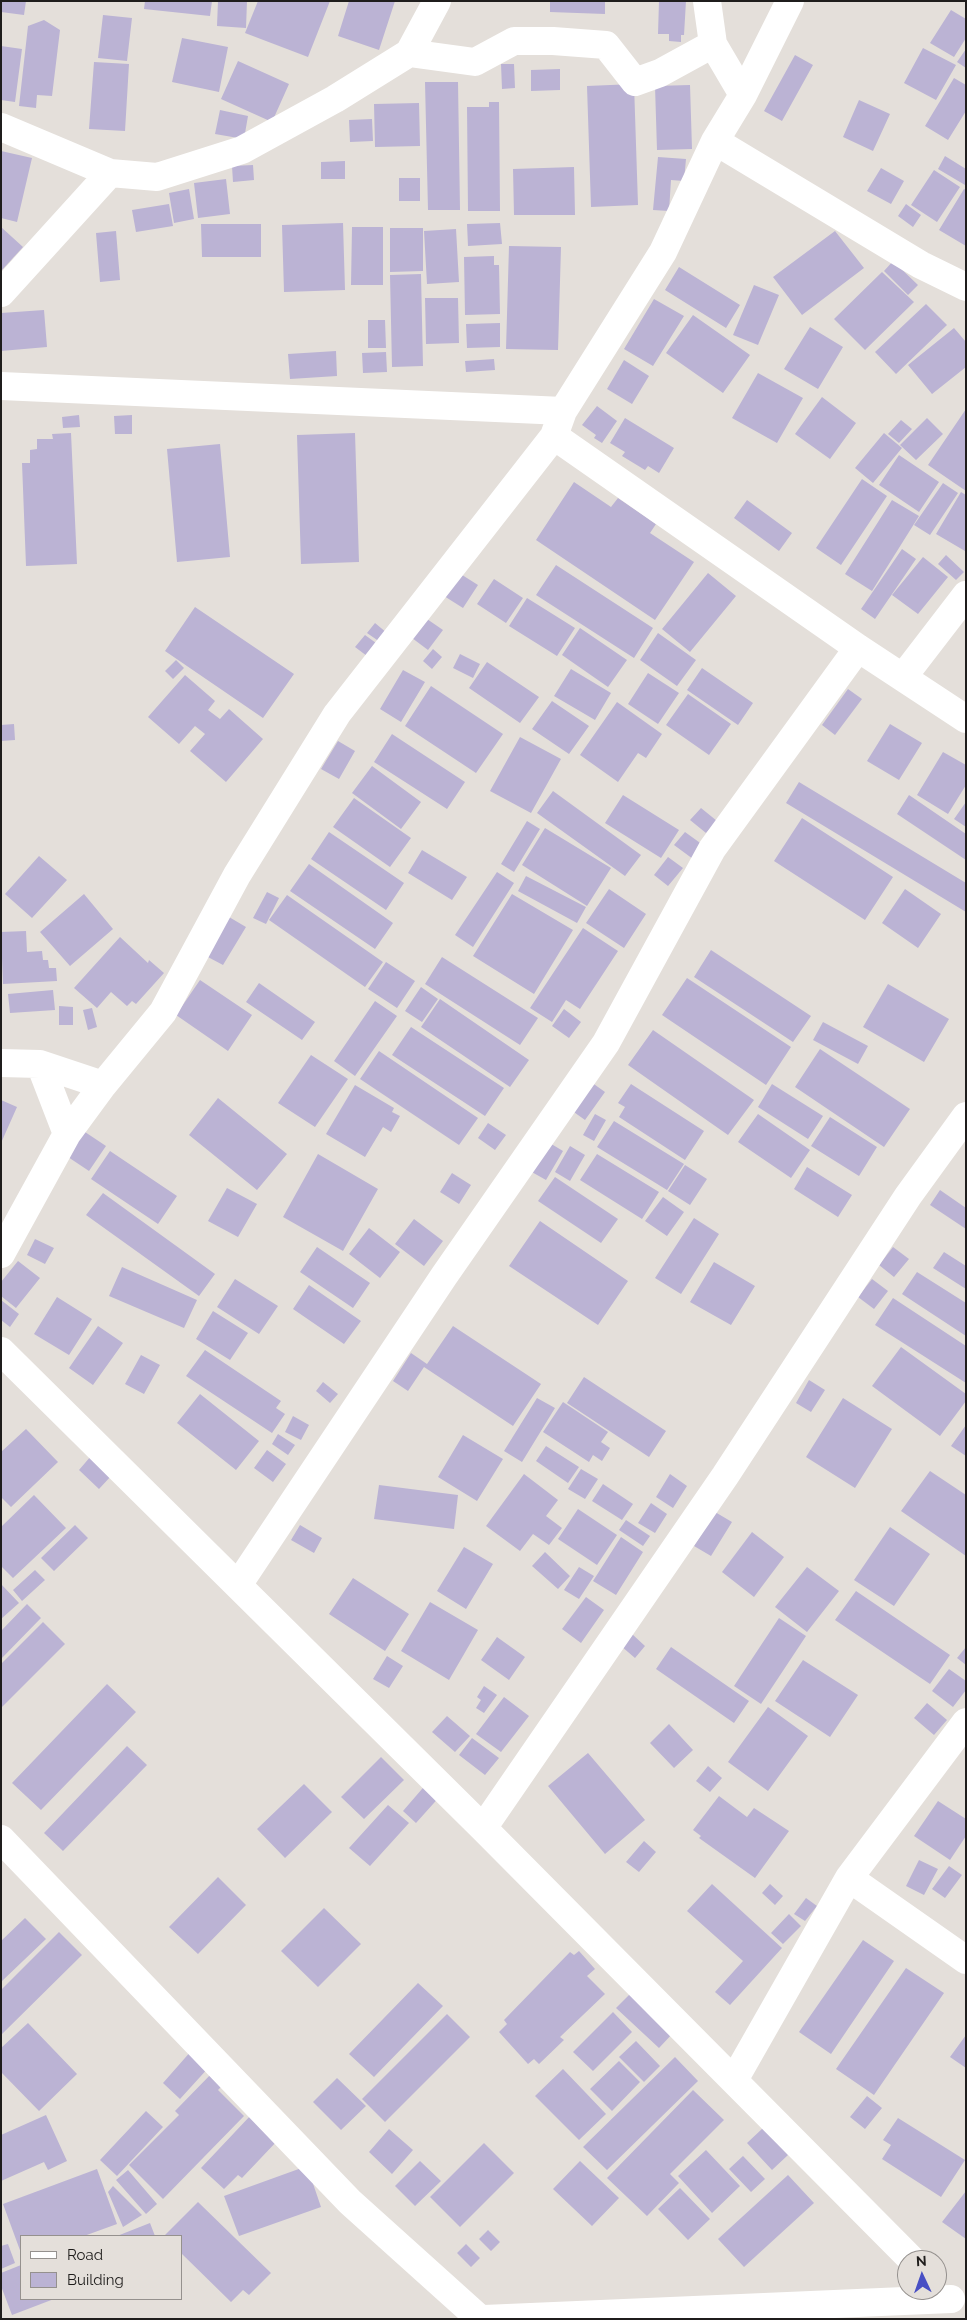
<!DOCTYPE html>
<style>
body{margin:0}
#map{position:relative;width:967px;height:2320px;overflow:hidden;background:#e4dfda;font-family:Raleway,sans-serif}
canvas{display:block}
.frame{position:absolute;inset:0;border:2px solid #1f1d1c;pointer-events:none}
.legend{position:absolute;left:20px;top:2235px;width:162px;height:65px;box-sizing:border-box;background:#e4dfda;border:1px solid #95918e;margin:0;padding:6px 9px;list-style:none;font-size:15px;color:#1f1d1c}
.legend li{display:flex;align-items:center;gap:10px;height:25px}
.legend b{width:25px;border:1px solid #95918e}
.north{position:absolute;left:897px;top:2250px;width:50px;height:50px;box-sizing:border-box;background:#e4dfda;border:1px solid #95918e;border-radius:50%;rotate:357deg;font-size:14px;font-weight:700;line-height:20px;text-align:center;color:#1f1d1c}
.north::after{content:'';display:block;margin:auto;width:18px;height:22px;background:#484fc4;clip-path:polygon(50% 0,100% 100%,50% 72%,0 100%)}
</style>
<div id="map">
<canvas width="967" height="2320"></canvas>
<div class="frame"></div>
<ul class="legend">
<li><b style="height:6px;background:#fff"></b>Road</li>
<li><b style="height:14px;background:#bbb3d4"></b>Building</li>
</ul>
<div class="north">N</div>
</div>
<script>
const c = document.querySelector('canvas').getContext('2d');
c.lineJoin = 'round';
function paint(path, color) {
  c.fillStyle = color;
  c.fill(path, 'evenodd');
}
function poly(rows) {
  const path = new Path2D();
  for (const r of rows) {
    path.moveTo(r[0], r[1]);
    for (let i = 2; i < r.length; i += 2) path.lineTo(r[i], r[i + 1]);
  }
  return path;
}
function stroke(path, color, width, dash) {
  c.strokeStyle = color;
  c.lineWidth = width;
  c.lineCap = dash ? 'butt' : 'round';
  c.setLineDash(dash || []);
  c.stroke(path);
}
const building = poly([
 [1,1,26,1,24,15,1,12],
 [145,1,212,1,210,16,144,9],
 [218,1,247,1,246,28,217,26],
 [258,1,330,1,308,57,245,33],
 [349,1,395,1,379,50,338,36],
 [550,1,605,1,605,14,550,12],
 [659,1,686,1,684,35,681,35,681,42,669,41,669,34,658,34],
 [951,10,966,19,966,38,954,57,930,43],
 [103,15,132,18,127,61,98,58],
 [44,20,60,30,52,96,37,95,36,108,19,106,28,26],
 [182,38,228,47,219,92,172,82],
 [1,46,22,49,15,102,1,100],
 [923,48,956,65,936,100,904,83],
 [966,49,966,68,957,62],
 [795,55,813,65,782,121,764,111],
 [238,61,289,84,272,122,221,99],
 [94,62,129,64,125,131,89,129],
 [501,64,514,64,515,88,502,89],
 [560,69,560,90,531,91,531,70],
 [954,78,966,85,966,111,948,140,925,126],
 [425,82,458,82,460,210,428,210],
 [634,84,638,205,591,207,587,86],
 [690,85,692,149,657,150,655,86],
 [859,100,890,114,873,151,843,137],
 [489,102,499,102,500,211,468,211,467,107,489,107],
 [419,103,420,146,375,147,374,104],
 [220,110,248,116,244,139,215,134],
 [372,119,373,141,350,142,349,120],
 [1,151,32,158,17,222,1,218],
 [945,156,966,169,965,185,938,169],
 [658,157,686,159,684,181,671,180,669,211,653,210],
 [345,161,345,179,321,179,321,162],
 [253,165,254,180,233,182,232,166],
 [574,167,575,215,514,215,513,169],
 [881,168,904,181,891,204,867,191],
 [934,170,960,187,937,222,911,205],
 [399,178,420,178,420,201,399,201],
 [226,179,230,214,198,218,194,183],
 [189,189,194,219,174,223,169,193],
 [964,189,966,190,966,246,939,230],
 [169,204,173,226,136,232,132,210],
 [906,204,921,215,913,227,898,216],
 [343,223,345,290,284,292,282,225],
 [500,223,502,244,468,246,467,224],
 [201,224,261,224,261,257,202,257],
 [1,227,23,247,1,271],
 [352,227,383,227,383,285,351,285],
 [390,228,423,228,423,271,390,272],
 [456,229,459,282,427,284,424,231],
 [116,231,120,280,100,282,96,233],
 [835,231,864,268,802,315,773,277],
 [509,246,561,247,558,350,506,349],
 [494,256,494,265,499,265,500,314,465,315,464,257],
 [893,261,918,285,908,295,884,271],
 [679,267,740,305,726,328,665,290],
 [882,272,914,302,865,350,834,319],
 [421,274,423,366,392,367,390,275],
 [754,285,779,295,758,345,733,335],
 [425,298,458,298,459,343,426,344],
 [654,299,684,316,653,366,624,349],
 [926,304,947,325,896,374,875,352],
 [44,310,47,347,1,351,1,313],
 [693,315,750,355,723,393,666,353],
 [368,320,385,320,386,348,368,348],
 [500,323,500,347,467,348,466,324],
 [810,327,843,347,818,389,784,369],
 [954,328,966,342,966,367,932,394,908,365],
 [336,351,337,376,290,379,288,354],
 [386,352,387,372,363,373,362,353],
 [494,359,495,370,466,372,465,361],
 [624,360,649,376,632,404,607,389],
 [758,373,803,398,777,443,732,418],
 [822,397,856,423,830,459,795,434],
 [597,406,617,421,602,443,594,438,596,435,582,425],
 [966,409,966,491,928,465],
 [79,415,80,427,63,428,62,417],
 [132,415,132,434,115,434,114,416],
 [625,418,674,448,659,473,648,466,645,470,622,456,625,452,610,443],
 [927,418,943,434,916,460,900,445],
 [901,420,912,429,899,443,888,434],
 [71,433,77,564,26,566,22,463,30,463,30,450,37,449,37,439,53,439,52,434],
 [355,433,359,562,301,564,297,435],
 [884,433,902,448,873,483,855,468],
 [220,444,230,557,177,562,167,449],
 [899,455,939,482,919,512,879,485],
 [862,479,887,496,841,565,816,548],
 [574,482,611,507,618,498,656,524,650,533,694,562,655,620,536,540],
 [943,483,958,493,930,535,914,525],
 [961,492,966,495,965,551,936,534],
 [747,500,792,533,779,551,734,518],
 [892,500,919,516,872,591,845,574],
 [902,549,916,559,875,619,861,609],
 [946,555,964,572,956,580,938,564],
 [923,557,948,577,918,614,892,595],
 [556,565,653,628,634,658,536,595],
 [459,573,478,585,463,608,444,596],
 [708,573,736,596,690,652,662,629],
 [494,579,523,598,506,623,477,604],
 [527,598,575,628,557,656,509,626],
 [195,607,294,674,263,718,165,651],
 [427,619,443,630,428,650,412,638],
 [375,623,387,633,380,642,367,633],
 [580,628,627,660,608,687,562,655],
 [658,633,696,660,677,686,640,660],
 [365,635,376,643,367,656,355,647],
 [433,649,442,657,432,669,423,661],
 [460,654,480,664,473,678,453,668],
 [176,660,184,668,173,679,165,671],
 [487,662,539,697,520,723,469,688],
 [702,668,753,703,738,725,687,690],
 [571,669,611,693,595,720,554,696],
 [403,670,425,682,401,722,380,709],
 [648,673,679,693,658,724,628,704],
 [185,675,215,701,208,710,220,719,229,709,263,739,226,782,190,751,205,734,195,726,179,744,148,717],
 [431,686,503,734,476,773,405,726],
 [848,689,862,699,835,735,822,725],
 [688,694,731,724,709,755,666,725],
 [552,701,589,726,569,754,532,729],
 [617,702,662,734,646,758,638,753,618,782,580,755],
 [14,724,15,740,1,741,1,725],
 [890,724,922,743,899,780,867,761],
 [392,734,465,782,447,809,374,762],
 [520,737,561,759,531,813,490,791],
 [338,741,355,751,339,779,321,769],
 [943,752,966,765,966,785,948,814,917,795],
 [372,766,421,802,401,829,352,793],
 [799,782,966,883,966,912,786,803],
 [553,791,641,855,625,876,537,813],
 [623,795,679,830,661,858,605,823],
 [909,795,966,834,966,860,897,814],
 [354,798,411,838,390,867,333,827],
 [966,802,966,827,954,819],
 [701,808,717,821,706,833,690,820],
 [802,818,893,877,865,920,774,861],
 [527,821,540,829,514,872,501,864],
 [545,828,611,868,587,906,522,865],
 [329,832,404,883,386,910,311,859],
 [685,832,703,845,693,859,674,845],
 [422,850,467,877,452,900,408,873],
 [39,856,67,880,32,918,5,894],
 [668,857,683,868,668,886,654,875],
 [309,864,393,923,375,949,290,891],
 [497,872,514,883,473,947,455,935],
 [526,876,586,907,577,923,518,891],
 [609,889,646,914,624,948,586,923],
 [905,889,941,914,918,948,882,923],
 [267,892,279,898,266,924,253,918],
 [84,894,113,929,70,966,40,932],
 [512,894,573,930,534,994,473,956],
 [287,895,383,962,365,987,269,920],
 [229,917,246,927,223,965,206,956],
 [583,928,618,951,580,1009,566,1000,552,1022,530,1008],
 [26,931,27,952,42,951,43,960,48,960,49,968,56,968,57,981,3,984,1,932],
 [120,937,148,963,149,960,164,973,136,1004,132,1001,127,1006,111,992,97,1008,74,988],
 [711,950,811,1016,793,1042,694,977],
 [442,957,538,1018,520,1045,425,984],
 [386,962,415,981,397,1008,368,989],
 [687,978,791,1047,766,1085,662,1015],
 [200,980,252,1015,228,1051,176,1015],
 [259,983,315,1022,302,1040,246,1002],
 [888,984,949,1019,924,1062,863,1027],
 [421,987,438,999,422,1022,405,1011],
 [53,990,55,1010,10,1013,8,994],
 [440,999,529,1060,510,1087,421,1027],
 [375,1001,397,1016,355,1076,334,1061],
 [59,1006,73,1007,73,1025,59,1025],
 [92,1008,97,1027,88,1030,83,1010],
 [564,1009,581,1022,569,1038,552,1026],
 [823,1022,868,1046,858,1064,813,1040],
 [411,1027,504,1088,485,1116,392,1055],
 [653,1030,754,1100,728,1135,628,1065],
 [820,1049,910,1109,884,1147,795,1087],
 [379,1051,478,1118,459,1145,360,1079],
 [311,1055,348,1079,315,1127,278,1103],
 [591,1082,605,1092,585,1120,571,1110],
 [631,1084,704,1131,685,1160,619,1117,625,1107,618,1103],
 [772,1084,823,1116,808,1139,758,1107],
 [355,1085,394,1108,392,1112,400,1116,391,1132,383,1127,365,1157,326,1134],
 [218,1098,287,1154,257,1190,189,1135],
 [1,1100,17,1107,1,1143],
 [595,1114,606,1120,594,1141,583,1135],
 [758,1114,810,1150,791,1178,738,1142],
 [830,1117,877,1147,859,1176,811,1146],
 [614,1121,684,1164,667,1190,597,1147],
 [488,1123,506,1135,495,1150,478,1138],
 [82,1130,106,1146,89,1171,65,1155],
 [548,1142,563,1151,546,1180,530,1171],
 [570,1146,585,1155,570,1181,555,1172],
 [110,1151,177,1196,158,1224,91,1179],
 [318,1154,378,1189,343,1251,283,1217],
 [597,1154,659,1192,642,1219,580,1180],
 [685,1165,707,1179,690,1205,668,1191],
 [807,1167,852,1195,838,1217,794,1189],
 [452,1173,471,1185,459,1204,440,1192],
 [555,1177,618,1219,601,1243,538,1201],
 [227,1188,257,1204,238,1237,208,1221],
 [940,1190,966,1208,966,1229,930,1205],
 [103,1193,215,1274,199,1296,86,1215],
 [663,1197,684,1212,667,1236,645,1221],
 [694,1218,719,1234,681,1294,655,1278],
 [414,1219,443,1241,424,1266,395,1244],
 [540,1221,628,1281,598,1325,509,1266],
 [369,1228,400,1252,380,1278,349,1254],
 [35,1239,54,1248,45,1264,27,1255],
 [317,1247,370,1283,353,1308,300,1272],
 [893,1247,909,1259,894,1277,879,1265],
 [944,1252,966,1266,966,1289,933,1268],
 [18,1261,40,1278,16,1308,1,1296,1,1282],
 [714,1262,755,1286,731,1325,690,1302],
 [122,1267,197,1300,184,1328,109,1296],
 [917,1272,966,1303,966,1336,902,1294],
 [235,1279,278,1306,259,1334,217,1307],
 [872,1279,888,1291,874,1309,858,1297],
 [309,1285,361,1321,344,1344,293,1309],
 [57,1297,92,1319,69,1355,34,1334],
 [893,1298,966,1346,966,1383,875,1325],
 [1,1300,19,1314,10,1327,1,1320],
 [213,1311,248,1333,230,1360,196,1339],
 [98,1326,123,1343,93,1385,69,1368],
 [453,1326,541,1384,513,1426,424,1367,408,1391,393,1381,411,1353,427,1364],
 [901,1347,966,1394,966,1401,940,1436,872,1386],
 [205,1350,281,1401,276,1408,285,1414,272,1433,186,1376],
 [141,1355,160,1365,144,1394,125,1384],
 [584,1377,666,1431,649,1457,567,1403],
 [809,1380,825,1390,811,1412,796,1403],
 [323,1382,338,1394,330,1403,316,1391],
 [200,1394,259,1441,236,1470,177,1423],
 [537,1398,555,1408,522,1462,504,1451],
 [843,1398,892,1429,855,1488,806,1457],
 [563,1402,608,1432,601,1442,610,1448,602,1461,593,1455,589,1462,543,1432],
 [293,1416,309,1425,301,1440,285,1432],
 [966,1425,966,1456,951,1446],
 [26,1429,58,1462,11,1507,1,1497,1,1452],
 [278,1434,295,1445,288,1455,272,1444],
 [463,1435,503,1459,477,1501,438,1477],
 [546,1446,579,1467,568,1483,536,1461],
 [267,1450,286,1464,273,1482,254,1468],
 [91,1456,112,1475,99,1489,79,1470],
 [581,1469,598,1479,585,1499,568,1489],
 [930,1471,966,1495,966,1556,901,1511],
 [524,1474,558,1500,546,1516,562,1528,549,1545,533,1534,520,1551,486,1526],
 [670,1474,687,1486,673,1508,656,1497],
 [603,1484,633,1504,622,1520,592,1501],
 [379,1485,458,1495,454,1529,374,1519],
 [34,1495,66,1528,13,1578,1,1566,1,1527],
 [651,1503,667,1514,655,1533,638,1523],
 [578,1509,617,1535,597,1565,558,1539],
 [715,1512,732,1522,711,1556,694,1546],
 [626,1520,650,1536,643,1546,619,1530],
 [75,1525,88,1538,54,1571,41,1558],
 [300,1525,322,1538,314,1553,291,1540],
 [890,1527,930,1554,894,1606,854,1580],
 [752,1532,784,1557,754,1597,722,1572],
 [621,1537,643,1552,616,1595,593,1581],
 [464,1547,493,1564,466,1609,437,1591],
 [545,1552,570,1576,558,1589,532,1566],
 [579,1567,594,1576,579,1599,564,1590],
 [807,1567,839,1591,807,1632,775,1607],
 [35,1570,45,1580,22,1601,13,1590],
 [353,1578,409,1614,385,1651,329,1614],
 [1,1584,19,1603,1,1619],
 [856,1591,950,1655,930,1684,835,1620],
 [586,1597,604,1610,581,1643,562,1629],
 [430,1602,478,1630,449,1680,401,1651],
 [27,1604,41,1618,1,1659,1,1631],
 [779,1618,806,1636,761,1704,734,1686],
 [43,1622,65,1644,1,1708,1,1664],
 [632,1634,645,1646,635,1658,621,1646],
 [497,1637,525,1657,509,1680,481,1660],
 [671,1647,749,1701,734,1723,656,1669],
 [966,1647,966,1665,957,1658],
 [387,1656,403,1666,389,1688,373,1679],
 [803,1660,858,1695,830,1737,775,1701],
 [949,1669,966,1681,966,1690,953,1707,932,1691],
 [107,1684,136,1712,41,1810,12,1783],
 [484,1686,497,1695,484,1713,476,1708,481,1700,477,1697],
 [504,1697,529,1716,501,1752,476,1734],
 [927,1703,947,1720,934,1735,914,1718],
 [768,1707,808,1736,768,1791,728,1762],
 [447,1716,470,1736,455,1752,432,1732],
 [669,1724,693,1750,674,1768,650,1743],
 [472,1738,499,1758,485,1775,459,1755],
 [127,1746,147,1765,63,1851,44,1833],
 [588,1753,645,1820,605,1854,548,1786],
 [381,1757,404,1780,364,1819,341,1797],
 [708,1766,722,1778,710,1792,696,1781],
 [428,1782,442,1794,416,1823,403,1811],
 [304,1784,332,1812,285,1858,257,1829],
 [719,1796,747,1817,754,1808,789,1831,755,1878,699,1838,701,1836,693,1830],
 [938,1801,966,1819,966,1836,950,1860,914,1836],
 [388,1805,409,1823,370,1866,349,1848],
 [644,1841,656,1852,639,1872,626,1862],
 [919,1860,938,1869,924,1895,906,1886],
 [949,1866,962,1875,945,1898,932,1889],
 [218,1877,246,1905,198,1954,169,1927],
 [712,1884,782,1948,730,2005,715,1992,743,1961,687,1911],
 [770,1884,783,1896,775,1905,762,1893],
 [806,1898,817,1906,805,1921,794,1914],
 [324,1908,361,1944,318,1987,281,1951],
 [789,1914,801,1926,783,1944,771,1933],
 [25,1918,46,1939,1,1982,1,1941],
 [59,1932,82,1955,1,2035,1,1990],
 [863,1940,894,1961,831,2054,799,2032],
 [579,1951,595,1969,587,1976,605,1994,560,2037,564,2040,539,2064,534,2059,528,2064,499,2032,507,2024,504,2020,570,1952,574,1955],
 [906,1968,944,1993,874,2095,836,2069],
 [418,1983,443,2006,374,2077,349,2054],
 [632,1992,674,2032,659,2048,616,2008],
 [613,2012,632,2032,593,2071,573,2052],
 [447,2014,470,2037,385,2122,362,2099],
 [28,2023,77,2074,39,2111,1,2072,1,2048],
 [966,2035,966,2068,950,2057],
 [636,2041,660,2066,644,2082,619,2057],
 [192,2050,210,2066,180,2099,163,2083],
 [675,2057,698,2081,607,2170,583,2147],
 [619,2061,640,2082,612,2111,590,2089],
 [563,2069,606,2114,579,2140,535,2096],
 [214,2071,226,2082,218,2090,244,2116,163,2199,129,2165,179,2115,175,2111],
 [337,2078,366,2106,341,2130,313,2102],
 [693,2090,724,2120,670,2174,679,2183,647,2216,607,2178],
 [867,2096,882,2108,865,2129,850,2117],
 [146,2111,163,2127,117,2176,100,2160],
 [46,2115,67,2161,48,2170,44,2162,1,2181,1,2135],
 [251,2115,278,2140,242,2178,238,2175,224,2189,201,2168],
 [898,2118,965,2160,941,2197,882,2159,891,2145,883,2140],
 [763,2128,788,2155,772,2170,747,2143],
 [389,2129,413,2150,392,2174,369,2152],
 [484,2143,514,2173,460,2227,430,2197],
 [706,2150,740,2186,712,2213,678,2176],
 [743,2156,765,2179,751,2192,729,2169],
 [420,2161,441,2181,415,2206,395,2186],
 [580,2161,619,2198,592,2226,553,2189],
 [307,2166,321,2207,239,2236,224,2196],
 [97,2169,117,2224,84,2236,21,2236,21,2253,3,2204],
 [128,2170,157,2204,146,2214,116,2180],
 [788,2175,814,2203,744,2267,718,2239],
 [113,2186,142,2215,123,2227,108,2192],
 [680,2188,710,2219,688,2240,658,2209],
 [966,2191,966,2239,942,2222],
 [198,2202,271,2273,249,2295,243,2290,231,2302,181,2253,181,2236,164,2236],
 [150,2223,155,2236,117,2236],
 [488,2230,500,2242,491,2251,479,2239],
 [8,2244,15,2263,1,2269,1,2246],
 [466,2244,480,2258,471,2267,457,2253],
 [21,2265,21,2299,54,2299,12,2315,1,2286,1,2273]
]);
const minor = poly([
 [707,1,713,44,743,95],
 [409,53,475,62,514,41,553,41,606,45,635,82,660,73,713,44],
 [1,127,110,173,157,177,242,150,335,99,409,53,437,1],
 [715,141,921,265,966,287],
 [1,293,110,173],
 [1,386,563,411],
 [554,436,858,648,966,719],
 [903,677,966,595],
 [1,1063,40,1064,103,1085],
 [40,1064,67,1134],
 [1,1254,67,1134,103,1085,163,1012,237,875,337,714,554,436,563,411,663,252,715,141,743,95,790,1],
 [1,1351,483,1828,912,2260],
 [238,1585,444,1276,606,1043,712,849,858,648],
 [483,1828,725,1476,908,1196,966,1116],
 [1,1839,350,2202,480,2319],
 [849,1878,966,1960],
 [734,2080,849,1878,966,1722],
 [484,2319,951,2299]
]);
paint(building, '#bbb3d4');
stroke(minor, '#fff', 28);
</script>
